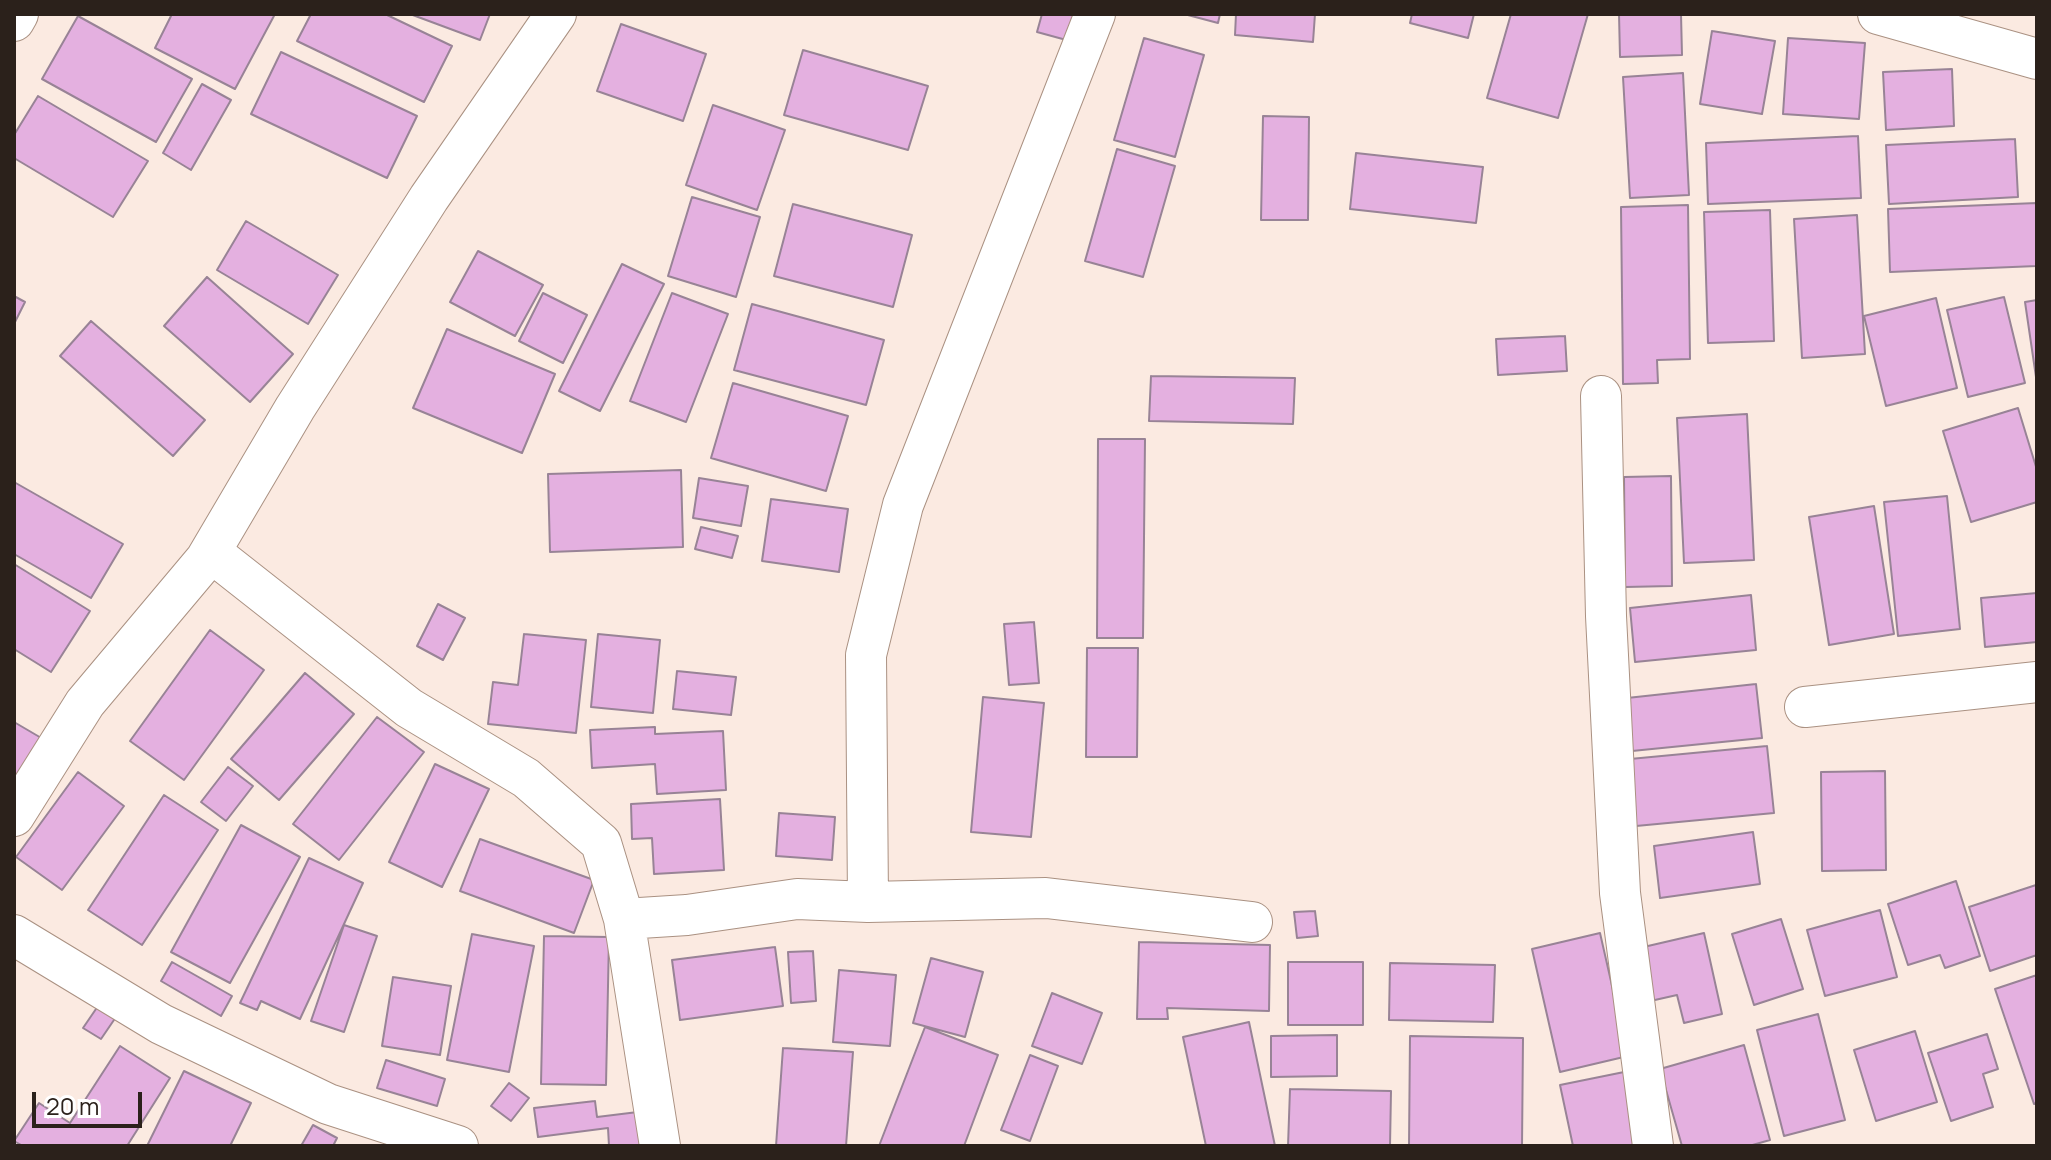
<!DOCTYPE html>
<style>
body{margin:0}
#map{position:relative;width:2051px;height:1160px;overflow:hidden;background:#fbeae1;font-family:Manrope,sans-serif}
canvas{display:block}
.frame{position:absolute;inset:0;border:16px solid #2b211b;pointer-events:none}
.scale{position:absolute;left:32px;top:1092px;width:110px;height:36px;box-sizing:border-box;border:4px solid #2b211b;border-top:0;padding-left:10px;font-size:24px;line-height:28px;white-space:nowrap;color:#2b211b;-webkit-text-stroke:6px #fff;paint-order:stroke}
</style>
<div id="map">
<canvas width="2051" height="1160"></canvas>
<div class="frame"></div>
<div class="scale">20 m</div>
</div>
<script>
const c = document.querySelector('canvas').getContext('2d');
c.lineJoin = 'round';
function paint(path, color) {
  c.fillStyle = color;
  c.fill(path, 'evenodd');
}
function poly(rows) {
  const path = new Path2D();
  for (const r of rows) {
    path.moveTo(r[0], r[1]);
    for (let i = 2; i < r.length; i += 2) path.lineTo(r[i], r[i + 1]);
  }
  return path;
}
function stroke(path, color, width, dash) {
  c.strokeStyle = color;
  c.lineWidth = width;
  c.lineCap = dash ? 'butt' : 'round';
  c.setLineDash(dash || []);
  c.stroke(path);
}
const building = poly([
 [168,14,275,14,235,89,155,48,171,16,168,14],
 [311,14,385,14,452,46,424,102,297,41,311,14],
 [410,14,490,14,480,40,410,14],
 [1042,14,1078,14,1070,41,1037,32,1042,14],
 [1184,14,1220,14,1218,23,1184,14],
 [1236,14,1315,14,1313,42,1235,35,1236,14],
 [1412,14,1474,14,1468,38,1410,23,1412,14],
 [1511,14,1588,14,1558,118,1487,98,1511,14],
 [1619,14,1681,14,1682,55,1620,57,1619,14],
 [78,16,192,79,156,142,42,79,78,16],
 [621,24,706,54,683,121,597,91,621,24],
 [1712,31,1775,41,1762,114,1700,104,1712,31],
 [1144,38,1204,55,1175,157,1114,140,1144,38],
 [1788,38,1865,43,1859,119,1783,114,1788,38],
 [803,50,928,86,908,150,784,115,803,50],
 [281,52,417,116,387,178,251,114,281,52],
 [1952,69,1954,126,1886,130,1883,72,1952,69],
 [1683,73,1689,195,1630,198,1623,77,1683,73],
 [202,84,231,100,191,170,163,153,202,84],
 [38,96,148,161,113,217,14,158,14,135,38,96],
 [713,105,785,130,757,210,686,185,713,105],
 [1263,116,1309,117,1308,220,1261,220,1263,116],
 [1858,136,1861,198,1708,204,1706,143,1858,136],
 [2015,139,2018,197,1889,204,1886,145,2015,139],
 [1117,149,1175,166,1143,277,1085,261,1117,149],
 [1356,153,1483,167,1476,223,1350,209,1356,153],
 [692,197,760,217,736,297,668,276,692,197],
 [2037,203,2037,266,1890,272,1888,209,2037,203],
 [793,204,912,235,893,307,774,276,793,204],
 [1688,205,1690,359,1657,360,1658,383,1623,384,1621,207,1688,205],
 [1770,210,1774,341,1708,343,1704,212,1770,210],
 [1857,215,1865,354,1802,358,1794,219,1857,215],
 [246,221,338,275,308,324,217,270,246,221],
 [478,251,543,285,515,336,450,302,478,251],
 [622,264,664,284,600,411,559,391,622,264],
 [207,277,293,354,250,402,164,326,207,277],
 [543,293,587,315,563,363,519,341,543,293],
 [672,293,728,314,686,422,630,401,672,293],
 [14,296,25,302,14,324,14,296],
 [2004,297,2025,383,1968,397,1947,310,2004,297],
 [1936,298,1957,388,1886,406,1864,316,1936,298],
 [2037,300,2037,377,2036,377,2025,302,2037,300],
 [752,304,884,340,866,405,734,370,752,304],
 [91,321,205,420,173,456,60,356,91,321],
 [447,329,555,374,522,453,413,408,447,329],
 [1565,336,1567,371,1498,375,1496,339,1565,336],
 [1151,376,1295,378,1293,424,1149,421,1151,376],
 [733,383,848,416,826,491,711,458,733,383],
 [2018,408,2037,470,2037,502,1971,522,1943,431,2018,408],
 [1747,414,1754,560,1684,563,1677,418,1747,414],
 [1098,439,1145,439,1143,638,1097,638,1098,439],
 [681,470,683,547,550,552,548,474,681,470],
 [1671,476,1672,586,1625,587,1624,477,1671,476],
 [699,478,748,486,741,526,693,518,699,478],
 [14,482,123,544,91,598,14,554,14,482],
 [1947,496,1960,629,1898,636,1884,502,1947,496],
 [771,499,848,509,839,572,762,561,771,499],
 [1874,506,1894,634,1829,645,1809,517,1874,506],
 [701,527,738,536,732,558,695,549,701,527],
 [14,564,90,611,51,672,14,649,14,564],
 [2037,593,2037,642,1985,647,1981,598,2037,593],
 [1751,595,1756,650,1635,662,1630,608,1751,595],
 [438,604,465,618,443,660,417,646,438,604],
 [1034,622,1039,683,1009,685,1004,624,1034,622],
 [210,630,264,670,184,780,130,741,210,630],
 [524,634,586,640,576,733,488,724,493,682,518,685,524,634],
 [598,634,660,640,653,713,591,707,598,634],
 [1087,648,1138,648,1137,757,1086,757,1087,648],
 [677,671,736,677,731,715,673,709,677,671],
 [305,673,354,714,279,800,231,759,305,673],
 [1756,684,1762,738,1632,751,1627,698,1756,684],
 [983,697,1044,703,1031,837,971,832,983,697],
 [377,717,424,752,339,860,293,824,377,717],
 [14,722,43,739,14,781,14,722],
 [655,727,655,734,723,731,726,790,657,794,655,764,592,768,590,730,655,727],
 [1767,746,1774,813,1636,826,1630,759,1767,746],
 [435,764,489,789,442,887,389,862,435,764],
 [228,767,253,786,226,821,201,802,228,767],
 [1885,771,1886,870,1822,871,1821,772,1885,771],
 [78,772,124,806,62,890,16,857,78,772],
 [164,795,218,830,142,945,88,910,164,795],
 [720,799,724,870,654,874,652,838,632,839,631,804,720,799],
 [779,813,835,817,832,860,776,856,779,813],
 [241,825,300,857,230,983,171,952,241,825],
 [1753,832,1760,884,1660,898,1654,846,1753,832],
 [480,839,594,880,574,933,460,891,480,839],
 [309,858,363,883,300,1019,261,1001,257,1010,240,1003,309,858],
 [1956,881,1980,956,1945,968,1940,955,1908,965,1888,904,1956,881],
 [2036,885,2037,955,1990,971,1969,907,2036,885],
 [1880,910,1897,977,1825,996,1807,930,1880,910],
 [1315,911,1318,936,1297,938,1294,912,1315,911],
 [1781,919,1803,989,1754,1005,1732,934,1781,919],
 [344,925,377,936,344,1032,311,1021,344,925],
 [1600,933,1628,1056,1560,1072,1532,949,1600,933],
 [1704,933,1722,1014,1684,1023,1677,995,1646,1002,1635,949,1704,933],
 [472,934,534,946,509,1072,447,1060,472,934],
 [544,936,609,937,606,1085,541,1084,544,936],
 [1139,942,1270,945,1269,1011,1167,1008,1168,1019,1137,1019,1139,942],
 [775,947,783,1006,680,1020,672,960,775,947],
 [813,951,816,1001,791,1003,788,952,813,951],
 [931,958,983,972,965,1037,913,1023,931,958],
 [172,962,232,996,221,1016,161,981,172,962],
 [1288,962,1363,962,1363,1025,1288,1025,1288,962],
 [1390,963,1495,965,1493,1022,1389,1020,1390,963],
 [839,970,896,975,890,1046,833,1042,839,970],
 [2037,975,2037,1103,2034,1104,1995,989,2037,975],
 [393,977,451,986,440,1055,382,1046,393,977],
 [1052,993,1102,1013,1082,1064,1032,1046,1052,993],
 [98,1006,116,1017,101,1039,83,1028,98,1006],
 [1818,1014,1845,1120,1784,1136,1757,1030,1818,1014],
 [1249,1022,1275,1146,1206,1146,1183,1037,1249,1022],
 [925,1027,998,1055,964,1146,879,1146,925,1027],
 [1915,1031,1937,1102,1876,1121,1854,1050,1915,1031],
 [1987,1034,1998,1069,1983,1074,1993,1107,1951,1121,1928,1053,1987,1034],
 [1337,1035,1337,1076,1271,1077,1271,1036,1337,1035],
 [1410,1036,1523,1038,1522,1146,1409,1146,1410,1036],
 [1744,1045,1770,1140,1749,1146,1682,1146,1660,1069,1744,1045],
 [120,1046,170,1078,127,1146,23,1146,14,1141,39,1103,70,1123,120,1046],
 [783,1048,853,1052,846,1146,776,1146,783,1048],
 [1030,1055,1058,1066,1030,1141,1001,1130,1030,1055],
 [386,1060,445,1079,437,1106,377,1088,386,1060],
 [184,1071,251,1103,230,1146,147,1146,184,1071],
 [1629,1071,1645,1146,1573,1146,1560,1085,1629,1071],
 [509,1083,529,1098,511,1121,491,1106,509,1083],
 [1290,1089,1391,1091,1390,1146,1288,1146,1290,1089],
 [595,1101,597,1117,646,1111,650,1146,609,1146,608,1128,538,1137,534,1108,595,1101],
 [313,1125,337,1138,333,1146,301,1146,313,1125]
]);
const minor = poly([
 [1878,14,2037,59],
 [14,21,18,14],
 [1601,396,1606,616,1620,893,1653,1146],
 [206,559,221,560,409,708,526,778,601,843,624,919,660,1146],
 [1805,707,2037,682],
 [14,816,85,703,206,559,295,408,429,198,556,14],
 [868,902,866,655,903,505,1095,14],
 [624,919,687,915,797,899,868,902,1046,898,1252,922],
 [14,935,161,1024,328,1104,458,1146]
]);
paint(building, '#e4b0e0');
stroke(building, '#988396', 2);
stroke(minor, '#aa9182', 42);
stroke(minor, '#fff', 40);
</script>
